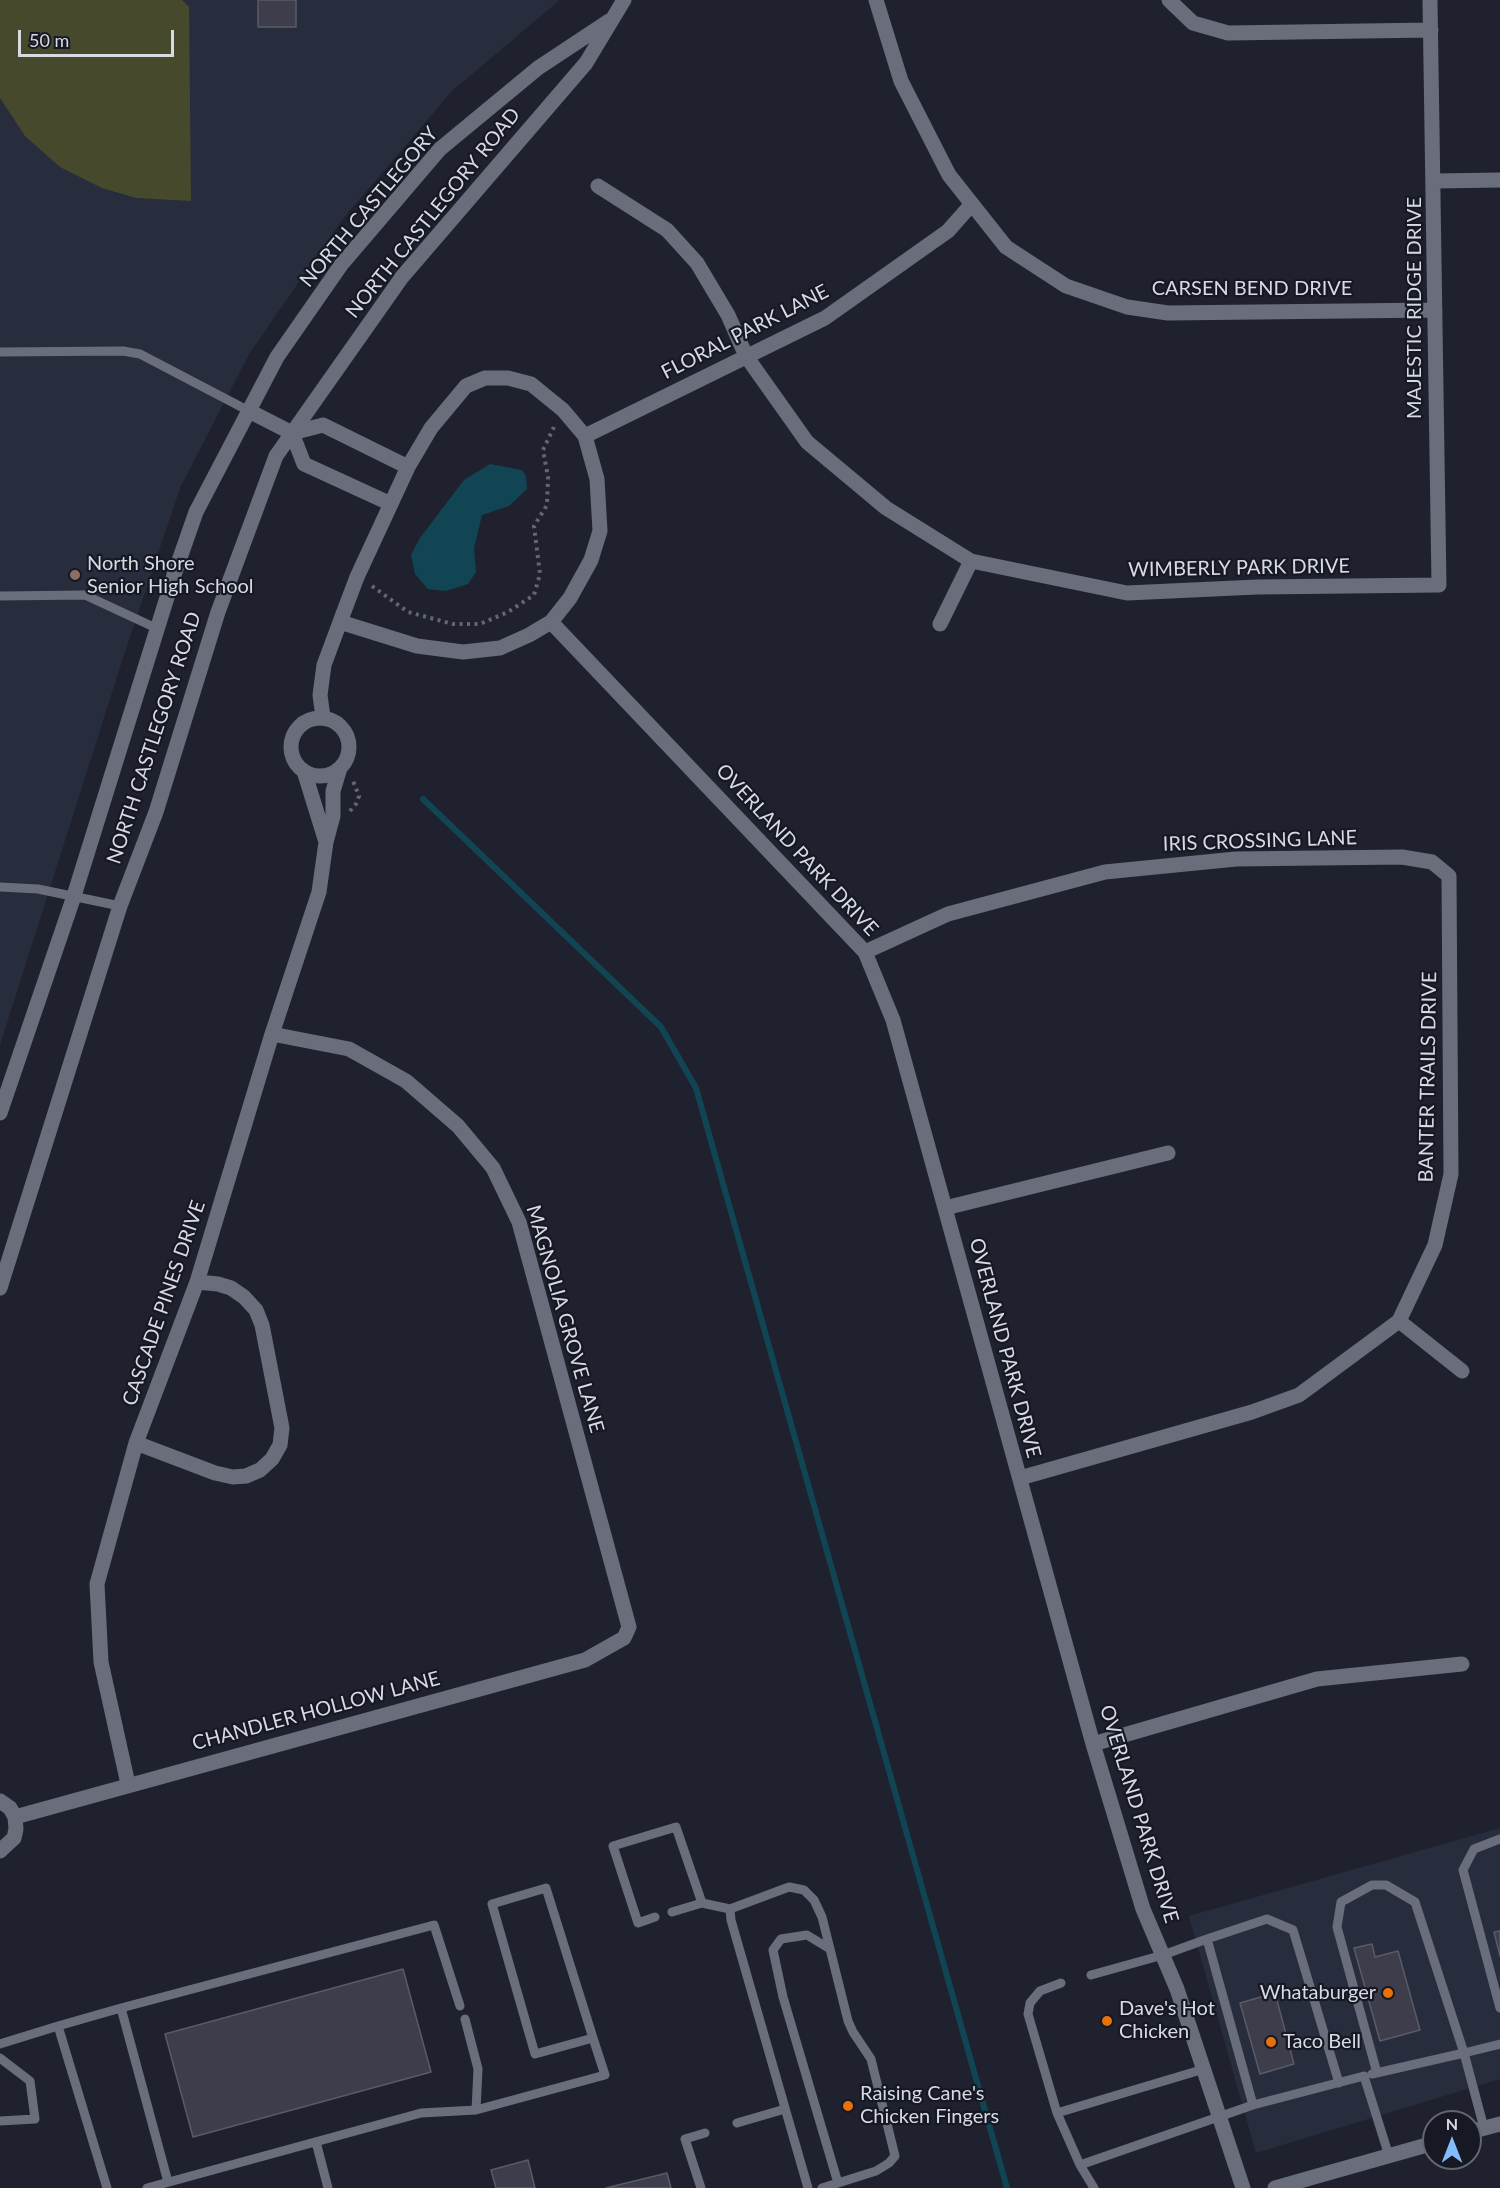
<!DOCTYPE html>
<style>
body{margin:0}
#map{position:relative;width:1500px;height:2188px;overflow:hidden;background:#1f222e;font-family:Lato,sans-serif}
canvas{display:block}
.north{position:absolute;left:1422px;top:2110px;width:60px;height:60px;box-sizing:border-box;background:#161824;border:2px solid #636670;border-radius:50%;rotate:0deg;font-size:16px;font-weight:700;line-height:24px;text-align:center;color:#d7dae2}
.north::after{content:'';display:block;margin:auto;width:21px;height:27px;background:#83bcfb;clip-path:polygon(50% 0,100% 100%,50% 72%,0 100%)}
.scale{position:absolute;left:18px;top:30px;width:156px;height:27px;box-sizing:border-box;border:3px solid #d7dae2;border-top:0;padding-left:8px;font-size:18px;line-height:21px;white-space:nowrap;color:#d7dae2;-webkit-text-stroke:4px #161824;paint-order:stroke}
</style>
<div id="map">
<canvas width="1500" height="2188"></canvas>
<div class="north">N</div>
<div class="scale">50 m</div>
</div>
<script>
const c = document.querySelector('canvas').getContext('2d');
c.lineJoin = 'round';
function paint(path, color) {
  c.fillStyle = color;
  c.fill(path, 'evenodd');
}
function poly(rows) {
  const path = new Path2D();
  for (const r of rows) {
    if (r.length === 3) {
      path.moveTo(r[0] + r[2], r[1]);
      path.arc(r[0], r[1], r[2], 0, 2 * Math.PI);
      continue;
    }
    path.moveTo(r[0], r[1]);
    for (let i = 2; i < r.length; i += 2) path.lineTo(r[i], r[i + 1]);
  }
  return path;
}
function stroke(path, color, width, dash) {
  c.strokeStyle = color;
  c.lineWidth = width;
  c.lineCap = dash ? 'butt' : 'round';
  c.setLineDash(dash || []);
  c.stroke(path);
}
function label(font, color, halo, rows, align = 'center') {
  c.font = font + ' Lato,sans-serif';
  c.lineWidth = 4.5;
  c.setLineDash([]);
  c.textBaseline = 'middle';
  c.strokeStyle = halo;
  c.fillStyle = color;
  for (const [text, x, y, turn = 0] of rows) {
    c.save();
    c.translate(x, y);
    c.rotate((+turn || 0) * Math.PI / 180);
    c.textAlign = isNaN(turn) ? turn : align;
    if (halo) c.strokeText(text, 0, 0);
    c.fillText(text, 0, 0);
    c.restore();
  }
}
const built = poly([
 [0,0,560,0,452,91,342,220,249,354,180,488,122,661,0,1045],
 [1500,1828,1500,2079,1256,2153,1189,1916]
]);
const green = poly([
 [0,0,182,0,189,7,191,201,136,198,102,188,60,167,25,136,0,98]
]);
const water = poly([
 [490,464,522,470,526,476,527,489,509,506,482,515,474,548,476,572,468,584,446,591,428,589,415,574,411,555,420,538,464,480]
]);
const stream = poly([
 [423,799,661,1027,696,1088,1007,2188]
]);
const building = poly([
 [258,0,296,0,296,27,258,27,258,0],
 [1500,1931,1500,1956,1494,1932,1500,1931],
 [1372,1944,1375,1957,1398,1951,1420,2030,1380,2041,1354,1948,1372,1944],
 [403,1969,431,2072,193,2137,165,2034,403,1969],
 [1275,1993,1294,2064,1260,2074,1240,2003,1275,1993],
 [528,2160,535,2188,496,2188,491,2170,528,2160],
 [667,2173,671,2188,606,2188,667,2173]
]);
const path = poly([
 [372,586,408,612,453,624,480,624,508,612,534,595,540,574,534,526,547,505,548,477,543,450,554,427],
 [350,811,356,804,359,796,353,781]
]);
const service = poly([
 [0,352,123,351,140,354,249,411],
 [0,596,85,595,158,629],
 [0,887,38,889,120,906],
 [1500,1839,1474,1849,1463,1870,1500,2008],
 [702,1903,730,1909,789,1887,804,1890,814,1900,822,1917,848,2021,853,2032,871,2059,895,2156,889,2163,876,2171,822,2188],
 [730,1909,731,1920,808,2188],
 [655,1917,638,1923,613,1846,676,1827,702,1903,672,1912],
 [1207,1939,1267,1919,1293,1930,1339,2083],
 [830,1949,807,1935,781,1939,773,1950,783,1997,838,2183],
 [465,2019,478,2069,476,2110],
 [58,2026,121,2008],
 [0,2044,58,2026,107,2188],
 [0,2058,30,2081,35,2119,0,2121],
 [1377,2073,1337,1927,1341,1902,1372,1885,1386,1885,1415,1902,1464,2053,1500,2044],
 [1372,2074,1464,2053,1484,2128],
 [1253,2105,1364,2076,1389,2156],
 [1057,2113,1028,2014,1030,2003,1040,1991,1061,1983],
 [737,2123,785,2109],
 [316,2142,328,2188],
 [1080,2165,1253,2105,1207,1939,1163,1955,1091,1975],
 [168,2182,121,2008,434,1925,460,2006],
 [147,2188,421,2113,476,2110,605,2075,593,2038,546,1888,492,1904,535,2054,593,2038],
 [701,2188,685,2139,705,2133],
 [1094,2188,1080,2165,1057,2113,1204,2069]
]);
const minor = poly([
 [876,0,901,81,949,175,1006,247,1066,286,1127,307,1168,313,1435,310],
 [1169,0,1193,23,1228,33,1431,30],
 [1435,181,1500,180],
 [598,186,667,230,697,263,728,315,746,356,807,442,886,508,971,561,1127,593,1257,587,1439,585,1430,0],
 [485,378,508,378,531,384,563,410,585,436,597,479,600,531,591,560,570,598,551,622,529,635,500,648,463,652,417,646,340,622,357,577,408,467,431,428,466,386,485,378],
 [249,411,292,433,304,464,391,504],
 [292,433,323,425,408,467],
 [585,436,825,318,948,231,971,205],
 [551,622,865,952,893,1020,1093,1744,1143,1909,1177,1989,1243,2188],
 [940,624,971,561],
 [323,717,320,695,324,665,340,622],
 [320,747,29],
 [304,771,326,842],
 [865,952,948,914,1105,872,1236,859,1402,857,1432,862,1449,876,1451,1174,1435,1245,1399,1321,1299,1395,1252,1412,1020,1478],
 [0,1113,73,899,174,575,196,512,277,357,341,265,440,149,538,68,609,21],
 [945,1208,1168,1153],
 [0,1288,120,906,156,812,218,612,276,456,402,277,586,63,624,0],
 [1399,1321,1462,1371],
 [136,1443,215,1473,233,1477,246,1476,260,1470,272,1459,280,1445,282,1428,262,1325,256,1310,244,1297,231,1288,218,1284,197,1282],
 [1093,1744,1317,1679,1462,1664],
 [128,1784,101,1662,97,1584,136,1443,197,1282,272,1034,319,892,326,842,333,816,333,791,340,768],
 [0,1801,10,1808,15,1817,16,1829,14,1838,0,1851],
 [15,1817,585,1660,624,1638,629,1627,519,1222,493,1168,458,1126,406,1081,349,1049,272,1034]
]);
const secondary = poly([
 [1470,2132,1500,2124],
 [1275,2188,1434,2143]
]);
const markers = [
 [75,575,6,"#8d6e63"],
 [1388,1993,6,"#e8710a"],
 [1107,2021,6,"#e8710a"],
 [1271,2042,6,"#e8710a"],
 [848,2106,6,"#e8710a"]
];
const streetNames = [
 ["NORTH CASTLEGORY",369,207,-50],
 ["NORTH CASTLEGORY ROAD",433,213,-51],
 ["CARSEN BEND DRIVE",1252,289],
 ["MAJESTIC RIDGE DRIVE",1415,308,-90],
 ["FLORAL PARK LANE",745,332,-27],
 ["WIMBERLY PARK DRIVE",1239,568,-1],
 ["NORTH CASTLEGORY ROAD",154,738,-72],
 ["IRIS CROSSING LANE",1260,841,-2],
 ["OVERLAND PARK DRIVE",797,850,47],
 ["BANTER TRAILS DRIVE",1428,1077,-89],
 ["CASCADE PINES DRIVE",164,1303,-71],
 ["MAGNOLIA GROVE LANE",565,1319,74],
 ["OVERLAND PARK DRIVE",1005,1348,75],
 ["CHANDLER HOLLOW LANE",316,1711,-15],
 ["OVERLAND PARK DRIVE",1139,1814,73]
];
const poiNames = [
 ["North Shore",87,564],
 ["Senior High School",87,587],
 ["Whataburger",1376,1993,"right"],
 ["Dave's Hot",1119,2009],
 ["Chicken",1119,2032],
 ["Taco Bell",1283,2042],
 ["Raising Cane's",860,2094],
 ["Chicken Fingers",860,2117]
];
paint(built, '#282d3d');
paint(green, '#47492d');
paint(water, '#124554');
stroke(stream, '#124554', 6);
paint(building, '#3d3d4b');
stroke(building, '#5a5b69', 1.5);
stroke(path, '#646771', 4, [3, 4.5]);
stroke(service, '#6a6e7c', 9);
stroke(minor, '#6a6e7c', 15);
stroke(secondary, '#6a6e7c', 15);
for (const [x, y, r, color] of markers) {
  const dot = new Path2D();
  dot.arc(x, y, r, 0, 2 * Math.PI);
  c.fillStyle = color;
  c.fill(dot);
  stroke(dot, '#161824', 2);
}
label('20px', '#d7dae2', '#161824', streetNames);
label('20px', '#d7dae2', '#161824', poiNames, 'left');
</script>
